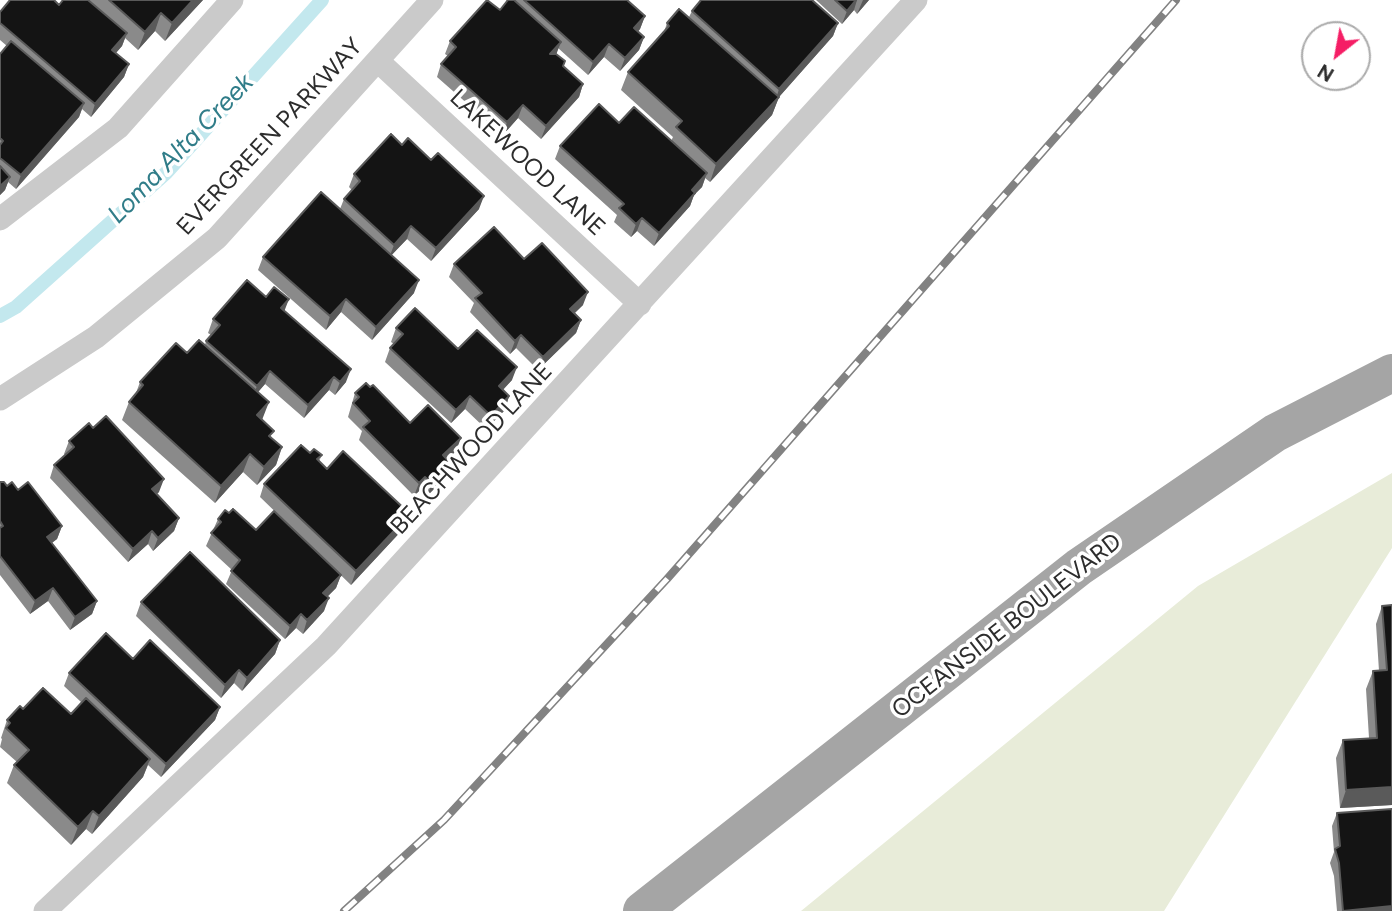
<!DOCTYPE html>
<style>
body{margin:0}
#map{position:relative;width:1392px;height:911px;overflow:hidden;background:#fff;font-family:Figtree,sans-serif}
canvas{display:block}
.north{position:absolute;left:1301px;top:21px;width:70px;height:70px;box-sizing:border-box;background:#fff;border:2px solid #ababab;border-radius:50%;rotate:211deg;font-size:19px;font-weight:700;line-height:28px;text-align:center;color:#2d2d2d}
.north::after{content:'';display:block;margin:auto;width:24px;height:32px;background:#f51e65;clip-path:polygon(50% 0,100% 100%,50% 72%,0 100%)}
</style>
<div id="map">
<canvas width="1392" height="911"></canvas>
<div class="north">N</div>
</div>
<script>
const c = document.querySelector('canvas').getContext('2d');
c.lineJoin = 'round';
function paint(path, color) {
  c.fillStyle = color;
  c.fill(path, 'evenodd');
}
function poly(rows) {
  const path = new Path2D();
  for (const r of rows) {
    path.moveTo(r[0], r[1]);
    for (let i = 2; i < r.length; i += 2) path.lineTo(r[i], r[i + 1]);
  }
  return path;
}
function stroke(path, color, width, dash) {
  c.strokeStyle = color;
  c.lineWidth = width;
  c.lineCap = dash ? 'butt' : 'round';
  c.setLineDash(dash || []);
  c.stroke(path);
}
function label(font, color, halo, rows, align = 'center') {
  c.font = font + ' Figtree,sans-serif';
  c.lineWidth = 7;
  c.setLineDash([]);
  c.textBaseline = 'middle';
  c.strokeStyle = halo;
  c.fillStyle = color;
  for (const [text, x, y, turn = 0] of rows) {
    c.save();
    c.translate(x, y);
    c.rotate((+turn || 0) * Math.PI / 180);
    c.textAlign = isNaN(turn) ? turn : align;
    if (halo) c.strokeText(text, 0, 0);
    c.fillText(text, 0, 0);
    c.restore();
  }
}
const green = poly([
 [1392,473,1392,548,1164,911,801,911,1198,586]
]);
const stream = poly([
 [0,316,16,307,166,173,322,0]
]);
const lane = poly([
 [378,61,640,304],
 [0,219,118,128,232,0],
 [0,399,96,337,217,238,432,0],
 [45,911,326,646,916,0]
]);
const primary = poly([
 [642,911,1079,567,1275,433,1392,373]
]);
const rail = poly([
 [344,911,444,820,667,579,1176,0]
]);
const wall = poly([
 [63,0,203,0,165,41,155,31,138,50,125,38,122,46,116,53,129,64,124,77,91,117,82,109,79,117,16,189,8,182,5,190,0,195,0,54,7,46,0,40,0,12,59,5],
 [506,0,627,0,645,16,640,29,638,32,644,37,639,50,620,71,604,57,588,75,558,48,556,54,563,66,583,84,579,97,541,139,518,118,503,135,437,77,441,64,448,56,445,54,450,41,500,10,507,1],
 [816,0,869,0,857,14,854,10,842,24],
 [692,11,838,23,833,36,779,97,772,115,710,182,705,178,702,187,694,195,690,206,654,246,637,231,631,237,614,222,617,215,555,159,560,146,619,123,671,141,673,137,621,90,628,72,664,32,667,23,689,17],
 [402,145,479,209,431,261,407,239,391,255,414,293,372,340,341,312,326,330,258,270,263,257,340,209,344,199,352,190,349,187,354,174],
 [524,259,583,305,575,313,581,320,576,333,538,370,516,348,510,354,470,312,474,303,449,277,454,264],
 [266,297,284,311,346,382,335,395,329,390,304,418,265,384,258,392,262,420,272,438,282,447,276,465,257,485,243,472,215,503,122,420,129,402,136,393,140,382,187,353,205,345,206,341,211,335,208,333,213,319],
 [396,328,458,349,512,380,503,390,509,396,505,410,486,429,465,409,451,423,385,362,390,348,394,344,391,342],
 [355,393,410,423,456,451,447,460,446,477,427,496,420,490,414,496,359,440,362,431,348,417],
 [93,428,159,492,157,494,179,518,174,531,153,551,148,544,128,562,50,478,54,465,65,455,64,454,69,441],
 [310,453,322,455,319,461,327,469,405,527,351,585,260,497,264,484],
 [0,482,18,490,62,526,57,539,52,543,97,601,92,614,70,630,48,601,30,614,0,575],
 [229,513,256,530,341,575,336,588,327,597,324,611,303,634,296,628,285,639,226,584,232,570,206,546,218,519],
 [141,602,280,640,275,654,242,691,234,683,221,698,136,616],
 [1392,605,1392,805,1340,808,1336,758,1343,740,1369,738,1366,689,1373,671,1379,671,1376,624,1382,606],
 [133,659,220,707,215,720,161,777,148,765,143,777,92,834,86,829,71,845,7,783,14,765,17,762,0,747,2,739,1,738,7,720,23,709,71,714,81,702,64,686,69,673],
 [1337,813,1392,911,1337,911,1334,876,1330,863,1334,852,1332,826]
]);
const shadedWall = poly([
 [193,0,203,0,165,41,172,23],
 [856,0,857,0,854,10,842,24,847,11],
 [863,0,869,0,857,14],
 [161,13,155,31,138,50,145,32],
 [645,16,640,29,629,41,634,28],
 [838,23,833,36,779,97,772,115,710,182,716,164,775,102,779,89],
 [127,33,122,46,107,63,112,50],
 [644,37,639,50,620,71,625,58],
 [561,42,556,55,550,54],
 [609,44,604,57,588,75,593,62],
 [129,64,124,77,91,117,95,104],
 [583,84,579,97,541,139,546,126],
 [84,103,79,117,16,189,21,175],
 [523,105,518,118,503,135,507,122],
 [707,173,702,187,694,195,690,206,654,246,659,233,692,190],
 [10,177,5,190,0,195,0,186],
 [484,196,479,209,431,261,436,248],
 [642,218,637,231,631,237,636,224],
 [411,226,407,239,389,258,394,245],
 [419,280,414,293,372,340,376,327],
 [588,292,583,305,565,322,570,309],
 [289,299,284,312,281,308],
 [346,299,341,312,326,330,330,316],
 [581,320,576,333,538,370,543,357],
 [521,335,516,348,510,354,515,341],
 [517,367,512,380,494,399,499,386],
 [351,369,346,382,335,395,340,382],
 [270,371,265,384,252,399,257,386],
 [334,377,329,390,304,418,308,405],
 [470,396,465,409,451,423,456,410],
 [509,396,505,410,486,429,491,416],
 [269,402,262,420,257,415],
 [461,438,456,451,438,469,443,455],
 [282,447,276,465,257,485,264,467],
 [250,454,243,472,215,503,221,486],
 [451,464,446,477,427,496,432,483],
 [425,477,420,490,414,496,419,483],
 [164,479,159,492,147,502,152,489],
 [410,514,405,527,351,585,356,571],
 [179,518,174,531,153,551,158,538],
 [62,526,57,539,42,550,47,537],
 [152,531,148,544,128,562,133,549],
 [341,575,336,588,318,606,323,593],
 [53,588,48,601,30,614,35,601],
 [329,598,324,611,303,634,307,620],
 [97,601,92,614,70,630,75,617],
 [301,614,296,628,285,639,290,626],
 [280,640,275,654,242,691,247,678],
 [239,670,234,683,221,698,225,685],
 [220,707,215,720,161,777,166,764],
 [150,759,143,777,92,834,99,816],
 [1392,787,1392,805,1340,808,1346,790],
 [93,811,86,829,71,845,78,827],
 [1392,906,1392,911,1343,911]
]);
const building = poly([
 [10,0,54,0,59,5,63,0,88,0,127,33,112,50,129,64,95,104,0,23,0,12,10,0],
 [109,0,193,0,172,23,161,13,145,32,109,0],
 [487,0,500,10,508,0,514,0,561,42,550,54,556,54,565,61,563,66,583,84,546,126,523,105,507,122,441,64,456,47,450,41,487,0],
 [524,0,627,0,645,16,634,28,644,37,625,58,609,44,593,62,524,0],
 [701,0,812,0,838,23,779,89,692,11,701,0],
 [835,0,856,0,847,11,835,0],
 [679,9,779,97,716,164,676,127,682,121,628,72,669,26,667,23,679,9],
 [11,41,84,103,21,175,0,158,0,145,3,141,0,138,0,54,11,41],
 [599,104,619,123,634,107,707,173,692,190,695,193,659,233,642,218,636,224,619,208,624,204,560,146,599,104],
 [391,134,402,145,408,138,431,160,438,153,484,196,436,248,411,226,394,245,344,199,360,181,354,174,391,134],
 [0,166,10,177,0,186,0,166],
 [321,192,419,280,376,327,346,299,330,316,263,257,321,192],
 [494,227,524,259,542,243,588,292,570,309,581,320,543,357,521,335,515,341,475,298,482,293,454,264,494,227],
 [247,280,266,297,274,287,289,299,281,308,351,369,340,382,334,377,308,405,270,371,257,386,206,341,220,325,213,319,247,280],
 [415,308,458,349,477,330,517,367,499,386,509,396,491,416,470,396,456,410,390,348,403,334,396,328,415,308],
 [199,340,269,402,257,415,274,431,269,436,282,447,264,467,250,454,221,486,129,402,143,385,140,382,176,343,187,353,199,340],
 [366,383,370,387,373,385,410,423,428,405,461,438,443,455,451,464,432,483,425,477,419,483,363,427,370,421,353,403,359,397,355,393,366,383],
 [106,416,164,479,152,489,179,518,158,538,152,531,133,549,54,465,74,447,69,441,89,423,93,428,106,416],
 [301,445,310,453,314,449,322,455,317,459,327,469,343,451,410,514,356,571,264,484,301,445],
 [0,482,4,482,7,486,12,482,18,490,28,482,62,526,47,537,97,601,75,617,53,588,35,601,0,556,0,528,3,526,0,521,0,482],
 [233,509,256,530,274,511,341,575,323,593,329,598,307,620,301,614,290,626,231,571,240,560,211,533,221,522,218,519,225,510,229,513,233,509],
 [190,552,280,640,247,678,239,670,225,685,141,602,190,552],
 [1392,605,1392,787,1346,790,1343,740,1377,738,1373,671,1387,670,1382,606,1392,605],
 [106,633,133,659,150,640,220,707,166,764,69,673,106,633],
 [43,688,71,714,86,698,150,759,99,816,93,811,78,827,14,765,29,750,6,728,10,723,7,720,20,706,23,709,43,688],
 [1392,809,1392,906,1343,911,1339,863,1335,849,1340,846,1337,813,1392,809]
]);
const streetNames = [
 ["EVERGREEN PARKWAY",270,137,-47],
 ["LAKEWOOD LANE",527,163,43],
 ["BEACHWOOD LANE",472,449,-47],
 ["OCEANSIDE BOULEVARD",1007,626,-38]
];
const waterNames = [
 ["Loma Alta Creek",181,149,-46]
];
paint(green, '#e8ecd9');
stroke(stream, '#c3e8ee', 14);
stroke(lane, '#cacaca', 23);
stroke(primary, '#a5a5a5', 38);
stroke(rail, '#828282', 8);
stroke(rail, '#fff', 5, [16]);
paint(wall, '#8a8a8a');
paint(shadedWall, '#5a5a5a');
paint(building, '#141414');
stroke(building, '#5a5a5a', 2);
label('24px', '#2d2d2d', '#fff', streetNames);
label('italic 26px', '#307d89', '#fff', waterNames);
</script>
